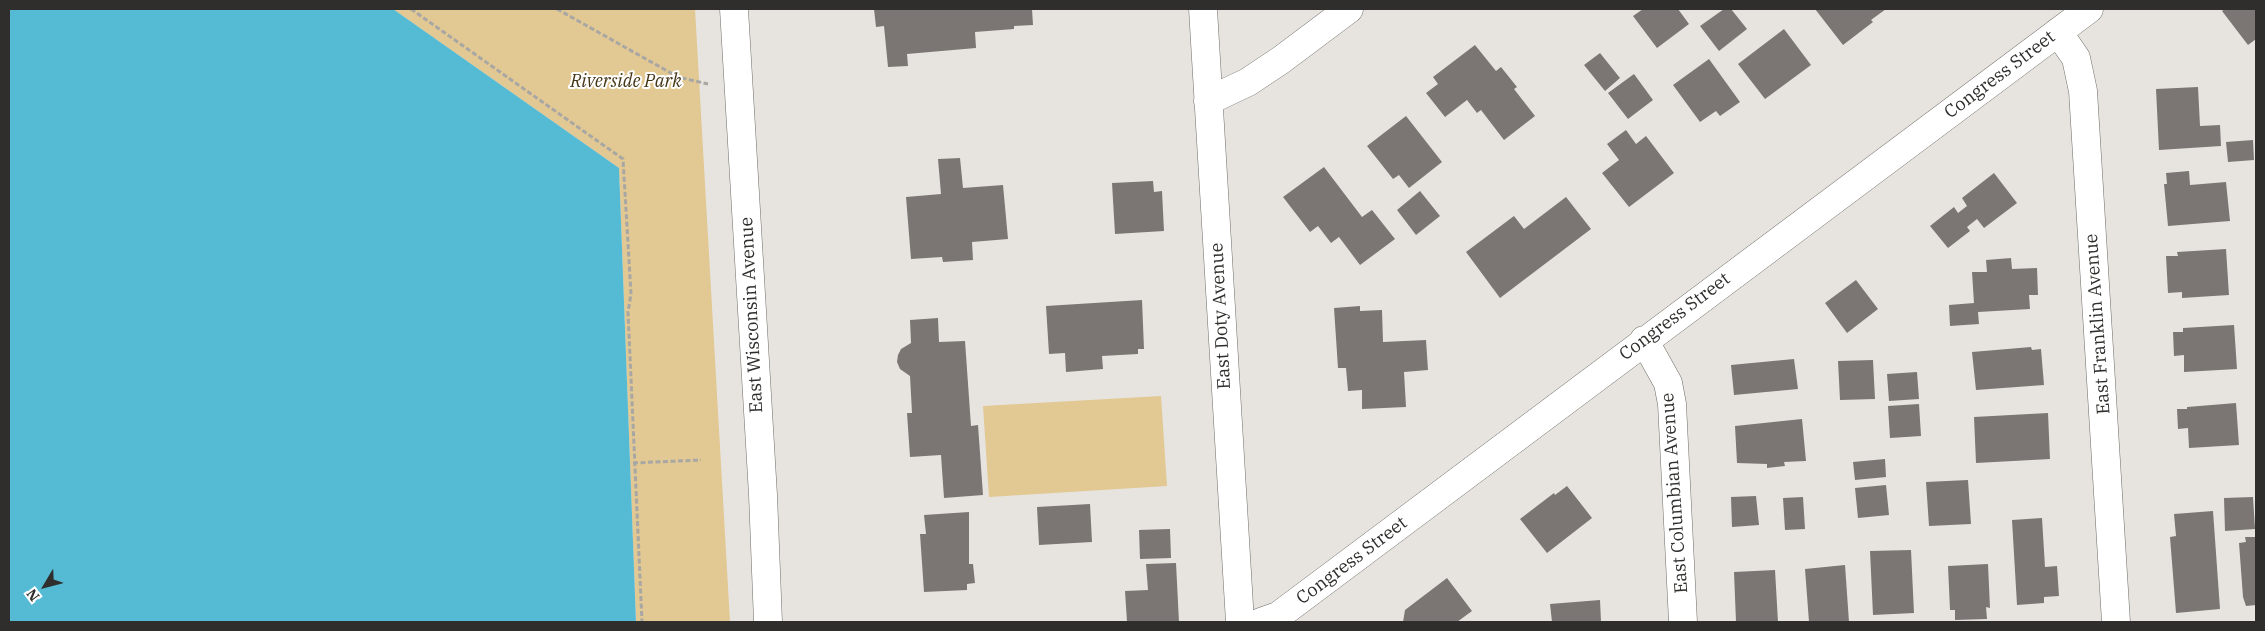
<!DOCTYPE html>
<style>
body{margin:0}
#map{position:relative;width:2265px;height:631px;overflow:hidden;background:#e7e4df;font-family:"IBM Plex Serif",serif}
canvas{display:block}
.frame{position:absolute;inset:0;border:10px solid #2f2e2c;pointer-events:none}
.north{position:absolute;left:20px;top:561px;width:50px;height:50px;-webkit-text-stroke:4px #fff;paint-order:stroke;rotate:233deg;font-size:14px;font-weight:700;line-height:20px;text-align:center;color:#2f2e2c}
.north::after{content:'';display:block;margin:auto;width:18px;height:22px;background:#2f2e2c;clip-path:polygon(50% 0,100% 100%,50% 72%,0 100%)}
</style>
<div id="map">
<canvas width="2265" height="631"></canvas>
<div class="frame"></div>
<div class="north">N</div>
</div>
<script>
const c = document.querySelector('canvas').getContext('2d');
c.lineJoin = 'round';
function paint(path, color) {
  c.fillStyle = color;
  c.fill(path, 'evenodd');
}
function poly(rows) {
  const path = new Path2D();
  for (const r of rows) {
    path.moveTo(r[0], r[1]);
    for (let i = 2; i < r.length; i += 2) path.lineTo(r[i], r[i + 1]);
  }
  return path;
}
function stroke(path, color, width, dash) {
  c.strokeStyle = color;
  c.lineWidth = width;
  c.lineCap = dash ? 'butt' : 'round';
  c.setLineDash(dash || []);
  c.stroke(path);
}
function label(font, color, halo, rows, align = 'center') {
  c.font = font + ' "IBM Plex Serif",serif';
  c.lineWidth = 4;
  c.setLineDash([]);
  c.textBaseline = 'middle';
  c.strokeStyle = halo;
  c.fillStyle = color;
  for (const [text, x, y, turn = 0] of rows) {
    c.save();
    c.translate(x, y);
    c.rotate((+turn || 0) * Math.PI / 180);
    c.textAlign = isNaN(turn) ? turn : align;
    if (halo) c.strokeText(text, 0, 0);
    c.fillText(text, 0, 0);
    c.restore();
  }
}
const green = poly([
 [393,9,695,9,730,622,636,622,619,168],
 [1161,396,1167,486,989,497,983,406]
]);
const water = poly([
 [9,9,393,9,619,168,636,622,9,622]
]);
const building = poly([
 [874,9,1032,9,1033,25,1014,26,1014,29,975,32,976,48,907,54,908,66,888,67,884,26,876,27],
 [1643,9,1678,9,1689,24,1657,48,1633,16],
 [1724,9,1731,9,1747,29,1719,51,1700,26],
 [1815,9,1886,9,1871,20,1873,22,1843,45],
 [2225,9,2256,9,2256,39,2248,45,2222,11],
 [1784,29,1811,65,1765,99,1738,64],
 [1475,45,1496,71,1501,67,1517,87,1514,89,1535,116,1504,140,1481,110,1477,113,1467,100,1445,117,1426,93,1438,84,1433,77],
 [1600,53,1620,78,1605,91,1584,65],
 [1709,59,1740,102,1720,116,1716,111,1700,122,1673,85],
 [1634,74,1653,100,1628,119,1608,93],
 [2198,87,2200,126,2220,125,2221,146,2159,150,2156,89],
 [1406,116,1442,162,1409,188,1399,175,1393,179,1367,146],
 [1626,130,1636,144,1646,136,1674,173,1629,207,1602,173,1619,160,1607,144],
 [2253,140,2254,160,2228,162,2226,142],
 [960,158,963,188,1003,185,1008,239,972,242,973,260,943,262,942,257,911,259,906,197,941,194,938,159],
 [1324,167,1362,217,1372,210,1395,239,1360,265,1339,237,1331,243,1318,226,1310,232,1283,197],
 [2189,171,2190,185,2226,182,2230,221,2168,226,2164,184,2167,184,2166,173],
 [1994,173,2017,203,1984,228,1977,219,1967,227,1970,231,1948,248,1930,226,1954,207,1958,213,1967,206,1962,198],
 [1153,181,1154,192,1162,191,1164,231,1115,234,1112,183],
 [1420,191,1440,216,1416,235,1397,210],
 [1566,197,1591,229,1500,298,1466,252,1514,216,1524,229],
 [2226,249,2229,295,2182,298,2182,292,2168,293,2166,256,2178,256,2177,252],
 [2011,258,2012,269,2037,268,2038,295,2029,295,2030,309,1978,312,1979,324,1950,326,1949,305,1974,303,1972,272,1987,272,1986,260],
 [1856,280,1878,309,1847,333,1825,303],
 [1142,300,1144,349,1138,349,1138,354,1102,356,1103,369,1066,372,1065,353,1049,354,1046,306],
 [1360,306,1360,311,1382,310,1383,342,1426,340,1428,370,1404,372,1406,407,1362,409,1362,390,1348,391,1346,368,1338,368,1334,308],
 [938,318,939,342,965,341,971,426,978,425,983,495,944,498,941,455,910,457,907,413,912,413,910,376,900,369,897,362,898,355,901,349,911,343,910,320],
 [2234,325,2237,369,2184,372,2184,355,2174,356,2173,332,2183,332,2183,328],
 [2031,347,2032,350,2041,349,2044,385,1976,390,1972,352],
 [1794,359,1798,389,1734,395,1731,365],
 [1873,360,1875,399,1840,400,1838,361],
 [1917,372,1919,399,1889,401,1887,374],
 [2236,403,2239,445,2189,448,2188,428,2178,429,2177,409,2187,409,2187,407],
 [1919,404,1921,436,1890,438,1888,406],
 [2048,413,2050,459,1976,463,1974,417],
 [1802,419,1806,461,1784,462,1785,466,1767,468,1767,464,1737,463,1735,426],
 [1885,459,1886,477,1855,480,1853,462],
 [1968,480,1971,524,1929,526,1926,482],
 [1886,485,1889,515,1858,518,1855,488],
 [1567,486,1592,518,1547,553,1520,519,1554,493,1555,495],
 [1756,496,1759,525,1732,527,1731,497],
 [1803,497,1805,529,1785,530,1783,498],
 [2253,497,2255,529,2225,531,2224,498],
 [1090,504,1092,542,1039,545,1037,507],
 [2213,511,2220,609,2176,613,2170,537,2176,536,2174,514],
 [969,512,969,564,973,564,975,583,967,584,967,590,924,592,920,534,926,534,924,515],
 [2042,518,2045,567,2057,566,2059,596,2044,597,2044,603,2017,605,2012,520],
 [1170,529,1171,558,1140,559,1139,530],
 [2245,537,2256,537,2256,605,2246,606,2243,597,2239,543,2246,542],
 [1911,550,1914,613,1873,615,1870,551],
 [1176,563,1179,622,1127,622,1125,591,1148,590,1146,564],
 [1988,564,1990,608,1986,607,1987,619,1955,620,1955,610,1950,610,1948,566],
 [1845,565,1849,622,1809,622,1805,569],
 [1775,570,1778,622,1736,622,1734,572],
 [1447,578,1472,611,1457,622,1403,622,1405,610],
 [1600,600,1601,622,1552,622,1550,604]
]);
const path = poly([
 [411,9,623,159,631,294,628,312,642,622],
 [557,9,678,77,708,84],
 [633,463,701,460]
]);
const minor = poly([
 [1203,9,1240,622],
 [2058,32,2076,58,2083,91,2116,622],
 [1208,101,1248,82,1281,60,1349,9],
 [1644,340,1668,383,1672,404,1683,622],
 [1261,622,1278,616,2089,9]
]);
const major = poly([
 [734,9,763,495,768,622]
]);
const streetNames = [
 ["Congress Street",2000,75,-37],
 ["East Wisconsin Avenue",752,315,-93],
 ["East Doty Avenue",1221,316,-93],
 ["Congress Street",1675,317,-37],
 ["East Franklin Avenue",2098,324,-94],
 ["East Columbian Avenue",1675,493,-94],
 ["Congress Street",1352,561,-37]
];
const parkNames = [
 ["Riverside Park",626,82]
];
paint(green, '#e2c893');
paint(water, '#55bad4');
paint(building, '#7b7673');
stroke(minor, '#6e6c67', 29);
stroke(major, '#6e6c67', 29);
stroke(path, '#a9a7a3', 3, [5, 2.5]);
stroke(minor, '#fff', 28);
stroke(major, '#fff', 28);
label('18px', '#2f2e2c', '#fff', streetNames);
label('italic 18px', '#453616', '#fff', parkNames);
</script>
